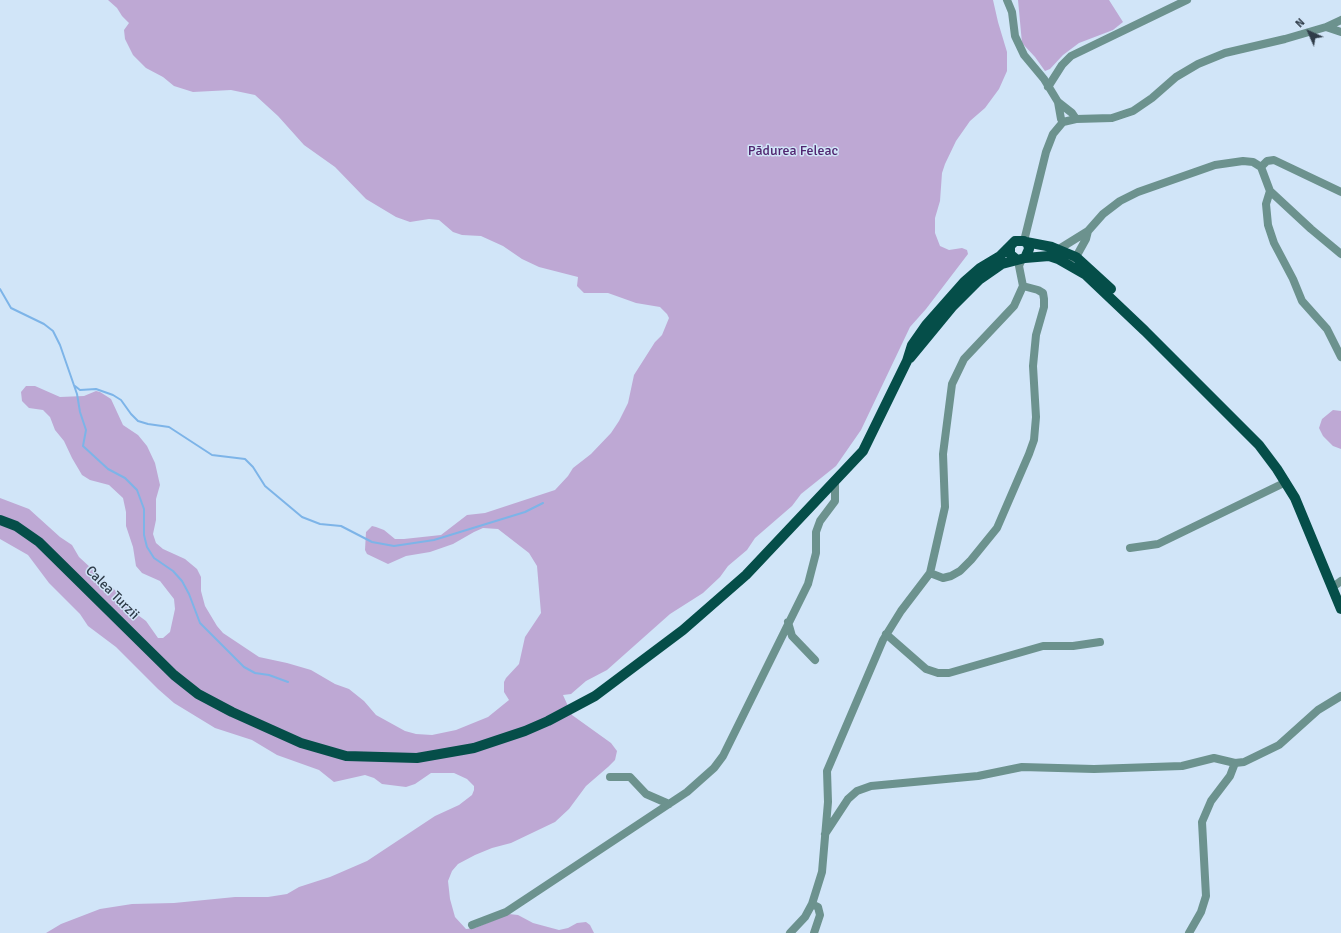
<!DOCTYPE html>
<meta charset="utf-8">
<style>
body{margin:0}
#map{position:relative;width:1341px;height:933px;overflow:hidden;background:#d1e5f8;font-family:Signika,sans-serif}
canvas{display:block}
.north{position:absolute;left:1289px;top:12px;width:40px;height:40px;-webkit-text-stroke:3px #d1e5f8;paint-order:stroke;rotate:315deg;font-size:11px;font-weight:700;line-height:16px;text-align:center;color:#2f3c49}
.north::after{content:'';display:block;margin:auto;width:14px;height:18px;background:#2f3c49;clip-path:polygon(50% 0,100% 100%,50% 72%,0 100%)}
</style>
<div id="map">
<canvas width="1341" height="933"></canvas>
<div class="north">N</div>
</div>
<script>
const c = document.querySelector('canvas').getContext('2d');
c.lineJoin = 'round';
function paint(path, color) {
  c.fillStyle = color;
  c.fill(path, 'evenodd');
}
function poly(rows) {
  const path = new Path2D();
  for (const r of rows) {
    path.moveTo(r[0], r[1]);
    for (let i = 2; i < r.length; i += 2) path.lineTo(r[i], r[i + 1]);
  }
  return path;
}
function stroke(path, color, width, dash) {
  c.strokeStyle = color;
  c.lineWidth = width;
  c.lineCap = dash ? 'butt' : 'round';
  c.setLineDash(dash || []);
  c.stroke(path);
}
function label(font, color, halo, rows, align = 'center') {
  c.font = font + ' Signika,sans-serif';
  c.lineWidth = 3;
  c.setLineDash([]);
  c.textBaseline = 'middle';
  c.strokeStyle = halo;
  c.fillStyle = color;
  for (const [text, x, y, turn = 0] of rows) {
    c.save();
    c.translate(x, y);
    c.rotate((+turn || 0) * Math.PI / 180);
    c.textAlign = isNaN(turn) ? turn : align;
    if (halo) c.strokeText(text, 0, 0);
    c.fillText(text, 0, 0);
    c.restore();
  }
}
const green = poly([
 [108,0,993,0,998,22,1007,52,1007,71,999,89,985,108,970,121,956,141,945,164,942,173,940,201,935,218,935,233,940,246,949,250,962,248,967,250,968,254,926,309,910,327,861,430,836,466,801,494,792,506,755,538,747,550,728,566,720,577,703,593,670,614,607,670,586,681,571,694,563,695,572,715,611,743,617,751,615,760,608,767,586,786,569,809,555,822,511,843,492,848,475,855,458,864,452,871,448,881,450,899,455,917,466,929,475,928,509,914,518,915,533,923,559,930,568,928,577,923,586,922,590,925,594,933,46,933,61,924,100,909,132,904,174,903,235,897,268,897,287,894,299,887,330,877,367,861,435,816,459,805,472,795,474,790,474,786,467,779,454,773,431,773,415,784,406,787,382,784,374,778,365,775,334,782,319,770,277,755,252,740,215,728,174,703,158,689,116,647,88,626,80,614,49,583,28,555,0,539,0,498,29,509,60,537,72,545,79,557,117,592,127,607,146,621,158,638,163,638,170,632,175,609,174,599,160,581,142,573,136,566,133,547,126,526,126,512,123,498,109,485,90,480,82,475,72,458,64,441,55,430,50,417,43,410,29,408,22,401,21,392,26,386,35,386,60,397,84,396,96,391,100,392,111,399,123,425,138,435,147,446,155,463,160,485,156,499,156,520,153,534,156,543,163,549,185,559,197,569,201,577,201,591,205,606,217,626,223,633,259,657,287,663,311,670,335,684,349,689,364,701,376,715,405,731,416,734,432,735,456,730,488,717,509,700,504,692,504,682,506,678,519,664,525,637,541,613,537,566,529,553,498,529,483,528,474,532,453,544,430,552,406,556,388,564,367,554,365,550,366,532,372,526,376,527,384,530,395,539,404,539,441,535,467,515,485,513,555,490,568,476,573,468,591,454,611,433,619,421,628,403,634,375,655,342,662,335,669,318,667,314,660,307,636,303,608,293,584,293,577,286,578,277,539,267,522,259,503,246,481,236,462,235,453,232,439,220,429,219,410,222,396,217,366,199,335,167,304,145,278,116,255,95,231,90,193,92,174,86,163,77,146,68,133,55,125,39,124,30,129,23,122,16,117,8],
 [1018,0,1109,0,1123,22,1113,30,1079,43,1063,55,1050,69,1045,71,1035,57,1022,43],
 [1333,410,1341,411,1341,449,1333,446,1323,436,1319,428,1322,419]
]);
const stream = poly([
 [0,289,11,308,44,324,53,331,60,345,77,394,80,412,86,430,83,446,108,469,125,478,137,490,144,509,144,535,147,547,154,558,173,571,182,581,189,594,200,623,244,667,255,673,269,675,288,682],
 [75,386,80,390,96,389,113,395,121,400,131,414,138,421,148,424,169,427,212,455,245,459,253,467,265,486,302,517,320,524,341,526,372,542,394,546,434,540,525,512,543,503]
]);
const minor = poly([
 [1007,0,1012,12,1015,36,1024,55,1044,79,1058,102,1061,119,1063,122],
 [1326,27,1341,32],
 [1048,87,1062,65,1071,56,1187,0],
 [1058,102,1072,113,1076,119],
 [1261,167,1267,161,1274,160,1341,192],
 [1270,191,1266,204,1268,225,1274,243,1293,279,1302,301,1327,329,1341,357],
 [1024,241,1046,152,1053,134,1063,122,1076,119,1112,118,1133,111,1152,98,1176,77,1198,64,1225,53,1285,39,1326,27,1341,20],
 [1059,249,1088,231,1103,214,1120,201,1138,192,1215,165,1243,161,1253,162,1261,167,1270,191,1311,229,1341,254],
 [1065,261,1076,257,1086,239,1088,231],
 [1130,548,1158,544,1286,482],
 [930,573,943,578,951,576,960,571,971,560,997,528,1029,454,1034,440,1036,417,1033,366,1036,335,1044,307,1044,299,1043,293,1038,290,1023,286],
 [1337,584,1341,581],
 [788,622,792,636,815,660],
 [886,634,926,669,938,673,949,673,1043,646,1073,646,1100,642],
 [610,777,630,777,646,794,669,804],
 [825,834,848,799,857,791,871,786,978,776,1022,767,1094,769,1182,766,1214,758,1235,763,1244,762,1279,745,1318,710,1341,696],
 [812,904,818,907,820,915,814,933],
 [472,925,506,912,687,792,714,768,723,756,808,584,816,553,816,532,820,521,835,501,835,482],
 [790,933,805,917,812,904,822,872,828,802,827,771,883,640,901,611,930,573,945,507,943,454,952,384,964,359,1014,306,1023,286,1019,266,1022,259],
 [1189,933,1201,912,1206,896,1202,822,1211,801,1230,776,1235,763]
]);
const major = poly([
 [1026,242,1052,247,1076,257,1111,289],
 [1025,258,1049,256,1058,259,1086,275,1145,331,1259,445,1277,469,1295,498,1341,609],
 [910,358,952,307,979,280,1002,264,1025,258,1029,249,1028,244,1024,241,1015,241,1010,246,1010,254,1016,259],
 [0,520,16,526,39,542,174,675,198,694,232,712,301,743,346,756,417,758,474,748,525,731,548,721,595,696,683,630,746,575,863,451,907,361,912,345,926,325,964,282,980,268,1000,256,1010,246]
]);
const parkNames = [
 ["Pădurea Feleac",793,151]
];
const streetNames = [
 ["Calea Turzii",112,593,45]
];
paint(green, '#bea8d4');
stroke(stream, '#7db4e8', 2);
stroke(minor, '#6c928e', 8);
stroke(major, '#054e49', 10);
label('14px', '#50256f', '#d1e5f8', parkNames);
label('14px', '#2f3c49', '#d1e5f8', streetNames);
</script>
